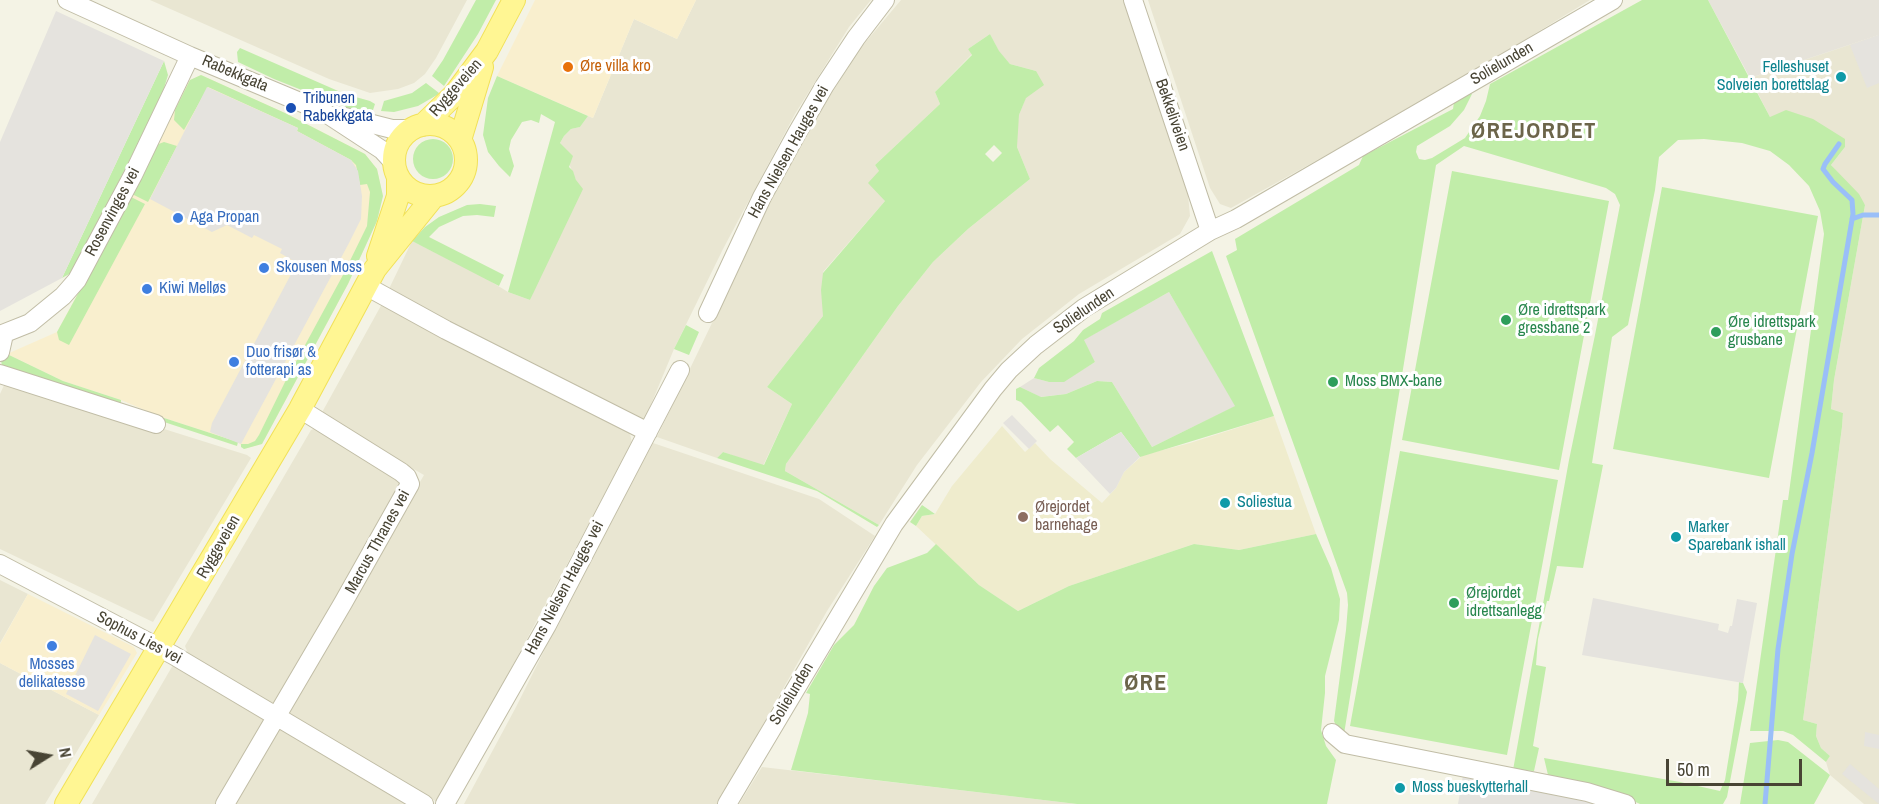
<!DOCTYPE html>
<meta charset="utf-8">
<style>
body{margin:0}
#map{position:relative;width:1879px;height:804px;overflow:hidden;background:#f4f3e5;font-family:"Archivo Narrow",sans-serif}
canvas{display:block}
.north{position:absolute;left:18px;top:726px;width:60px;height:60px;-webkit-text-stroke:4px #fff;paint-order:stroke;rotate:79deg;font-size:16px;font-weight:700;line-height:24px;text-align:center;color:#484434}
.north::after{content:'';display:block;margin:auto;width:21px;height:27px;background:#484434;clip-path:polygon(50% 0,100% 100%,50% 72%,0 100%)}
.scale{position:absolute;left:1666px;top:759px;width:136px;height:27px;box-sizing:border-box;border:3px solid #484434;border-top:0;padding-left:8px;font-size:18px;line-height:21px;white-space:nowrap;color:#484434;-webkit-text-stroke:4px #fff;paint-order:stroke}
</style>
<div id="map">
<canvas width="1879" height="804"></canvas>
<div class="north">N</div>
<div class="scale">50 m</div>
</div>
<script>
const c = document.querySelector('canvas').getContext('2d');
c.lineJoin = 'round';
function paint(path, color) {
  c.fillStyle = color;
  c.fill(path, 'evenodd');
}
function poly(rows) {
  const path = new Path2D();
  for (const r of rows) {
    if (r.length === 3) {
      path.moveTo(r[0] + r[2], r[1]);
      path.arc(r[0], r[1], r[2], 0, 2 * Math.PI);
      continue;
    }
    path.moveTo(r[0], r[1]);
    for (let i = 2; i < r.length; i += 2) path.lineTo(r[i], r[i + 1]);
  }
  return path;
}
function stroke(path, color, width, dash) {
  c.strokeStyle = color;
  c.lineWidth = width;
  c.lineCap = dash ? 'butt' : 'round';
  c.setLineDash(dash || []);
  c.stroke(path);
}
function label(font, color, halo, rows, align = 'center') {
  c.font = font + ' "Archivo Narrow",sans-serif';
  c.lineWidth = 6;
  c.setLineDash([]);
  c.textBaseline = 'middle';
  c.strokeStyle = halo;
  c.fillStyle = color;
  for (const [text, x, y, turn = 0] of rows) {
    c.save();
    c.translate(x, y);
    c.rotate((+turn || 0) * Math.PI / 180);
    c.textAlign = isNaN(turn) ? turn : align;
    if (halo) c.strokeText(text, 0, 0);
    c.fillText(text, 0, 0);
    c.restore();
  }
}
const residential = poly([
 [150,0,467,0,436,58,425,74,414,83,398,89,370,93,329,79],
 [696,0,871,0,849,27,795,114,723,249,674,349,644,421,388,291,412,241,477,273,508,292,530,300,576,180,560,143,564,136,571,129,580,127,588,116,593,118,634,19,677,39],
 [901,0,1123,0,1187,184,1190,216,1180,234,1079,294,1022,339,981,382,917,465,879,525,785,471,786,464,898,306,933,262,968,229,1030,179,1017,147,1017,128,1019,115,1036,71,1010,64,999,52,990,34,968,49,972,54,935,92,940,104,875,165,879,171,885,201,823,272,823,316,767,387,792,404,763,466,723,452,717,458,657,437,794,153,859,50],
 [1148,0,1590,0,1436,94,1231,208,1220,204,1210,188],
 [1879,35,1879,804,1864,804,1830,775,1826,762,1830,756,1821,748,1816,736,1817,724,1803,720,1842,427,1843,413,1831,409,1834,380,1865,205,1831,165,1845,147,1770,117,1750,78],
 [383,302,623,424,630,434,632,443,439,803,378,771,290,716,290,705,424,475,320,416],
 [6,381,129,418,247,455,251,458,153,622,0,549,0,394],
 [316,428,398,475,403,489,280,699,270,704,189,656,185,646,311,430],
 [653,443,819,499,875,536,827,611,718,804,464,804,516,707,587,565],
 [0,580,28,594,0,643],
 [0,663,99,715,45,804,0,804],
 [173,665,263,714,267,724,219,804,92,804],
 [279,726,411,804,233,804],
 [762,767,925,786,1077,804,739,804]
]);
const commercial = poly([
 [535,0,696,0,677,39,634,19,593,118,497,76],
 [201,75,285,113,365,154,377,169,383,196,377,221,348,284,262,444,244,449,238,442,161,417,121,400,63,381,7,354,57,332,132,194,185,87,190,80],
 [28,594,134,647,137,653,99,715,0,663,0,644]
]);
const industrial = poly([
 [1708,0,1879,0,1879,35,1750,78],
 [1169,292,1236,406,1152,447,1112,382,1097,381,1066,394,1040,397,1020,387,1034,378,1049,382,1064,381,1095,362,1083,340]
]);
const education = poly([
 [1274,416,1316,534,1239,550,1194,544,1069,586,1018,611,979,585,916,526,922,516,935,514,952,486,1002,426,1025,452,1035,443,1050,459,1102,503,1116,488,1124,472,1143,455,1190,443]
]);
const green = poly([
 [476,0,496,0,478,34,444,86,432,76,443,60],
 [1642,0,1708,0,1770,117,1786,110,1813,119,1845,139,1845,147,1831,165,1859,194,1865,205,1834,380,1831,409,1843,413,1842,427,1803,720,1817,724,1816,736,1821,748,1830,756,1826,762,1793,735,1783,731,1750,731,1783,500,1788,500,1824,234,1820,211,1809,186,1789,165,1770,151,1742,143,1704,139,1678,140,1659,157,1655,190,1628,325,1612,337,1592,463,1603,465,1583,568,1557,566,1549,601,1547,601,1538,639,1536,665,1546,667,1533,746,1539,748,1534,771,1513,770,1569,460,1595,335,1620,205,1615,194,1606,188,1464,146,1436,165,1344,734,1338,730,1334,721,1346,630,1348,605,1347,593,1226,256,1237,250,1235,239,1359,165,1363,156,1453,109,1454,102,1467,94,1472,94,1464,110,1450,126,1417,146,1416,152,1419,159,1425,160,1432,158,1465,138,1480,116,1486,101,1490,84],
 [990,34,999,51,1010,64,1036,71,1044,85,1026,98,1019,115,1017,147,1030,179,968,229,933,262,898,306,786,464,785,471,879,525,877,527,817,491,717,458,723,452,764,465,792,404,767,387,823,316,821,290,823,273,885,201,868,183,879,171,875,165,940,104,935,92,972,55,968,49],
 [994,145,1002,153,993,162,985,154],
 [240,48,345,94,370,101,375,104,373,110,370,110,367,116,274,79,238,62,237,52],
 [164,61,168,75,161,98,73,272,62,278],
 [201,75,285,113,365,154,377,169,383,196,377,221,348,284,262,444,244,449,241,447,241,444,248,444,255,441,259,435,285,382,343,275,367,226,370,192,367,184,360,185,356,165,351,160,297,131,298,128,208,87,184,130,174,120,175,110,190,80],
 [497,76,588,116,580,127,571,129,564,136,560,143,573,156,569,167,573,171,576,180,583,189,530,300,508,292,555,122,541,114,539,123,531,120,522,122,511,140,509,149,514,166,510,177,499,166,488,152,483,135,488,98],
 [426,83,439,93,437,95,418,106,394,112,381,111,384,101,412,93],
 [433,159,20],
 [164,142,177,146,148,202,132,194,156,145],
 [1452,171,1609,201,1559,470,1402,440],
 [1662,187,1818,216,1769,478,1613,449],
 [131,197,145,204,69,345,59,340,57,332],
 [480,204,496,206,494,217,477,215,463,216,439,227,429,237,504,275,499,286,412,241,425,227,439,217,467,205],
 [1212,251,1274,416,1140,457,1121,432,1076,458,1067,449,1074,442,1058,425,1050,432,1021,402,1016,400,1016,389,1020,387,1041,397,1066,394,1097,381,1112,382,1152,447,1235,406,1169,292,1084,340,1095,362,1064,382,1049,382,1034,378,1039,368,1074,341,1083,330,1100,319,1102,313],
 [686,325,699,332,689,355,674,349],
 [7,354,63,381,121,400,121,404,2,366,1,360],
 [161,417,238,442,237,446,161,421],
 [1400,451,1558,480,1507,755,1350,726],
 [922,505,935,514,922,516,916,526,910,522],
 [1316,534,1331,568,1340,599,1339,620,1325,676,1325,693,1321,730,1326,746,1336,760,1327,804,1077,804,791,770,808,713,810,694,806,693,834,645,854,625,874,586,887,568,927,553,936,544,979,585,1018,611,1069,586,1194,544,1239,550],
 [1739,682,1743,683,1747,692,1745,703,1727,797,1723,804,1640,804,1614,792,1548,775,1544,758,1680,782,1720,791,1725,780,1738,700],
 [1778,740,1788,742,1830,775,1814,804,1740,804,1750,743]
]);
const parking = poly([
 [56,11,164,61,62,278,0,311,0,142],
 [1879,35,1879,83,1867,88,1850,45],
 [207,87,298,128,297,131,351,160,358,171,362,196,361,219,349,243,241,444,210,432,212,423,297,263,280,253,282,249,254,235,252,238,227,225,212,232,150,199],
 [1012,415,1037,441,1029,449,1003,423],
 [1121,432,1140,457,1124,472,1116,488,1110,494,1076,458],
 [1593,598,1719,624,1718,630,1728,633,1730,626,1732,626,1737,599,1757,603,1743,683,1582,655],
 [95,635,131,654,98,711,66,694],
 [1865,732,1879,735,1879,749,1864,746],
 [1850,764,1879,789,1879,804,1842,774],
 [1463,775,1583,799,1596,804,1458,804]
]);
const stream = poly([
 [1852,219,1863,215,1879,215],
 [1765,804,1778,649,1792,554,1812,453,1853,214,1852,200,1833,182,1823,169,1825,164,1839,144]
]);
const minor = poly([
 [67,0,190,56,324,112,382,150,394,163],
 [1133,0,1210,231],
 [337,115,392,129,412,129],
 [366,286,446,330,648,432],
 [708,313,762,197,797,133,825,85,856,38,885,0],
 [0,335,30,323,63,296,77,280,133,175,190,56],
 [0,352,4,334],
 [0,374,156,424],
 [0,564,173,655,424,804],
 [1332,733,1345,744,1587,792,1626,804],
 [225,804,343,603,410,484,407,477,401,472,300,409],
 [445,804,547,625,680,370],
 [727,804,894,524,993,389,1009,370,1036,345,1084,308,1210,231,1236,219,1613,0]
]);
const major = poly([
 [430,160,36],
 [423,125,455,94,487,51,514,0],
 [460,140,482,67],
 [378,256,398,196,398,177],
 [66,804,300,409,375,269,434,196]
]);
const markers = [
 [568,67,6,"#e8710a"],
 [1841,77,6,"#0f9aa8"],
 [291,108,6,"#1a4fb4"],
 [178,218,6,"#3f7fe0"],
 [264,268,6,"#3f7fe0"],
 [147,289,6,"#3f7fe0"],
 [1506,320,6,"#2e9e5b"],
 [1716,332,6,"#2e9e5b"],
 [234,362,6,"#3f7fe0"],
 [1333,382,6,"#2e9e5b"],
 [1225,503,6,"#0f9aa8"],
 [1023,517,6,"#8d6e63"],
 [1676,537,6,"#0f9aa8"],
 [1454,603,6,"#2e9e5b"],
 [52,646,6,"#3f7fe0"],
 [1400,788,6,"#0f9aa8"]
];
const streetNames = [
 ["Solielunden",1502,64,-30],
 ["Rabekkgata",235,74,23],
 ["Ryggeveien",456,88,-49],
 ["Bekkeliveien",1172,115,71],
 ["Hans Nielsen Hauges vei",789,152,-61],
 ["Rosenvinges vei",113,212,-62],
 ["Solielunden",1084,311,-34],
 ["Marcus Thranes vei",378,542,-61],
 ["Ryggeveien",219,547,-60],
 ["Hans Nielsen Hauges vei",565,588,-62],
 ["Sophus Lies vei",139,638,28],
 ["Solielunden",792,694,-59]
];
const foodNames = [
 ["Øre villa kro",580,67]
];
const cultureNames = [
 ["Felleshuset",1829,68,"right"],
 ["Solveien borettslag",1829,86,"right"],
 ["Soliestua",1237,503],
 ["Marker",1688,528],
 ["Sparebank ishall",1688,546],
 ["Moss bueskytterhall",1412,788]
];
const transitNames = [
 ["Tribunen",303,99],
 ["Rabekkgata",303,117]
];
const shopNames = [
 ["Aga Propan",190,218],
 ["Skousen Moss",276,268],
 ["Kiwi Melløs",159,289],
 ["Duo frisør &",246,353],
 ["fotterapi as",246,371],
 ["Mosses",52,665,"center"],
 ["delikatesse",52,683,"center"]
];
const leisureNames = [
 ["Øre idrettspark",1518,311],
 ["gressbane 2",1518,329],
 ["Øre idrettspark",1728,323],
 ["grusbane",1728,341],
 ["Moss BMX-bane",1345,382],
 ["Ørejordet",1466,594],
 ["idrettsanlegg",1466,612]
];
const educationNames = [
 ["Ørejordet",1035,508],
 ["barnehage",1035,526]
];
const districtNames = [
 ["ØREJORDET",1534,132],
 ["ØRE",1146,684]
];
paint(residential, '#e9e6d2');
paint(commercial, '#f9efce');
paint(industrial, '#e6e3da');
paint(education, '#efeccd');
paint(green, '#c1eda9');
paint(parking, '#e5e3de');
stroke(stream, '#9abff8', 5);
stroke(minor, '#c1bda6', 20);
stroke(major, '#f1e157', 24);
stroke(minor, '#fff', 18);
stroke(major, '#fff693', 22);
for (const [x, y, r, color] of markers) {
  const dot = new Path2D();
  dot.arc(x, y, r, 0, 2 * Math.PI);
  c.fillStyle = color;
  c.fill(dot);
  stroke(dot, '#fff', 2);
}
label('16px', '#484434', '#fff', streetNames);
label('16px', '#c56008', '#fff', foodNames, 'left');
label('16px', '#0d838f', '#fff', cultureNames, 'left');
label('16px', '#164399', '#fff', transitNames, 'left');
label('16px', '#366cbe', '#fff', shopNames, 'left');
label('16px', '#27864d', '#fff', leisureNames, 'left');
label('16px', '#785e54', '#fff', educationNames, 'left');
c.letterSpacing = '1.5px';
label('bold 22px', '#6c654a', '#fff', districtNames);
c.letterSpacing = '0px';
</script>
